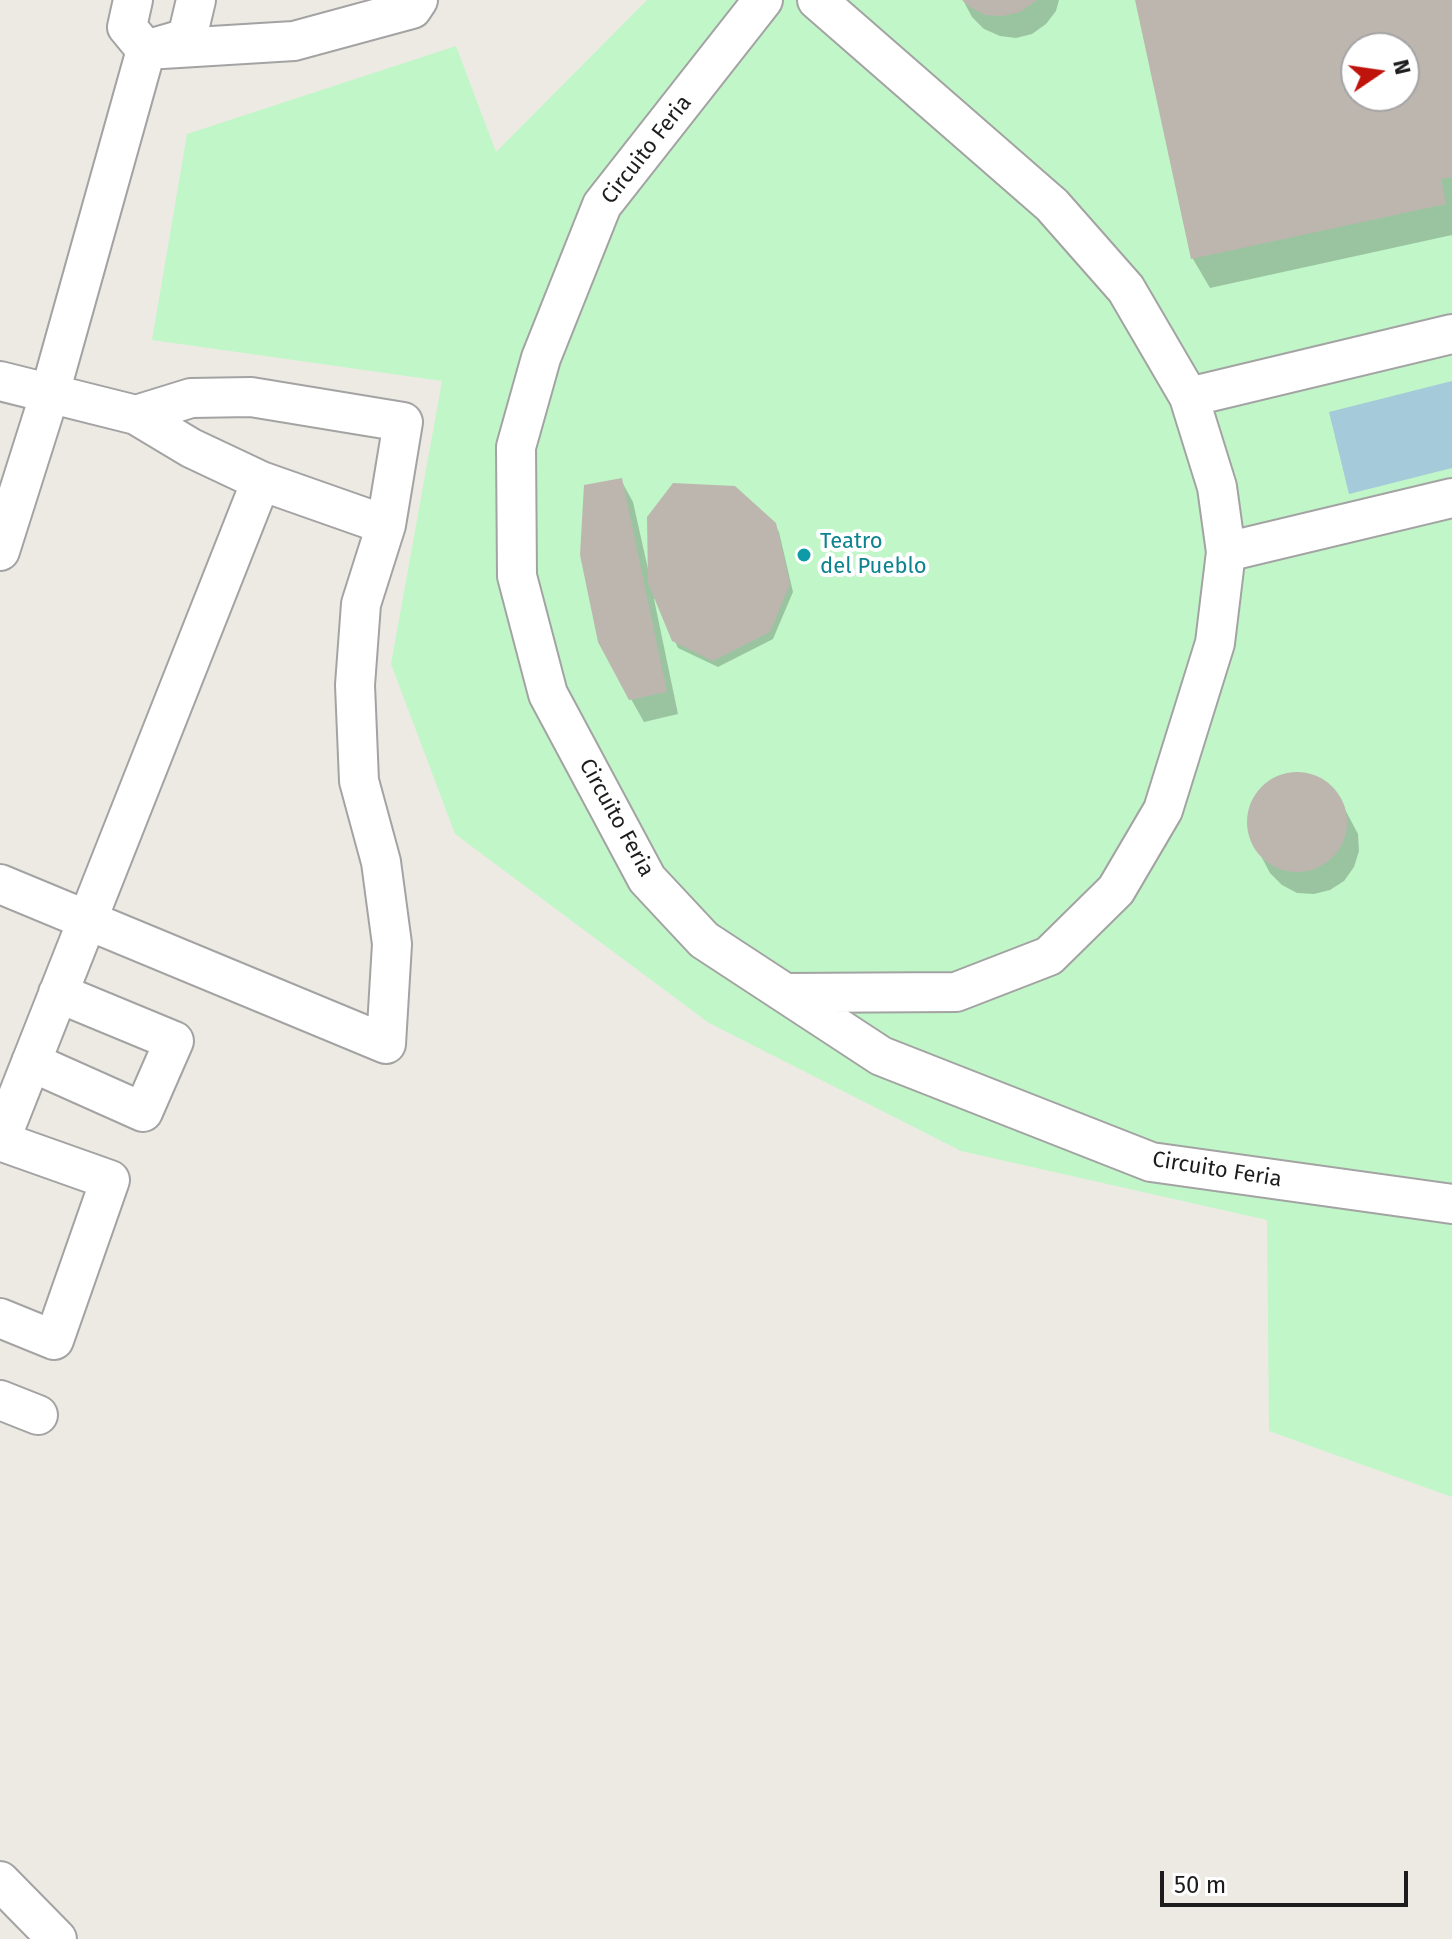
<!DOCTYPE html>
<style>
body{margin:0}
#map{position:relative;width:1452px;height:1939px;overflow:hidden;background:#edeae3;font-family:"Fira Sans",sans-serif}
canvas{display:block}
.north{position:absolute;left:1340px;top:32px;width:80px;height:80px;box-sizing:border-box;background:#fff;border:2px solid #a4a4a4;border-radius:50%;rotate:77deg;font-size:22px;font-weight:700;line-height:32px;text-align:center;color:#1c1c1c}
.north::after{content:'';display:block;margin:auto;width:28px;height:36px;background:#be140b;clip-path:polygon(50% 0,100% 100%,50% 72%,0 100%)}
.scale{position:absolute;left:1160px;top:1871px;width:248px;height:36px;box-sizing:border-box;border:4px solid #1c1c1c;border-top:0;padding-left:10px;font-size:24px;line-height:28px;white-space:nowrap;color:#1c1c1c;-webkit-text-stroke:6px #fff;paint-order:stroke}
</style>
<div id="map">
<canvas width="1452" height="1939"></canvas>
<div class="north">N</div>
<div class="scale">50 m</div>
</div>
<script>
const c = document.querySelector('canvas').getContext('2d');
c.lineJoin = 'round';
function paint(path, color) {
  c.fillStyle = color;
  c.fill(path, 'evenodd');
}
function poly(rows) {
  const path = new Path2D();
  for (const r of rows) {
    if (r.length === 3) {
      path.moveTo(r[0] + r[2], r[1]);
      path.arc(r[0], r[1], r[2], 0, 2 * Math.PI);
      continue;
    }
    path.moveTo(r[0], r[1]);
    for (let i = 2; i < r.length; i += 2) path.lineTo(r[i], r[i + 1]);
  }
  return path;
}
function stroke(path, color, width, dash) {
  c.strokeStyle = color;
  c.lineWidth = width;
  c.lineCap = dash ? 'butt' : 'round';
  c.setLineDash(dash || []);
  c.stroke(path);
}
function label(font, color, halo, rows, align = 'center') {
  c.font = font + ' "Fira Sans",sans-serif';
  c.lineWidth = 8;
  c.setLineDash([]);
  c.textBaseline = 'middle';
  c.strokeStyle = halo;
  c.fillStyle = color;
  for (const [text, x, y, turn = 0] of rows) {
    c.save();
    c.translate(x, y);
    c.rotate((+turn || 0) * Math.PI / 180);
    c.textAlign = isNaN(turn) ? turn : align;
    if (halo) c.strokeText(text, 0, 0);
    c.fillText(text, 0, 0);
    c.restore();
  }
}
const park = poly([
 [647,0,1452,0,1452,1497,1269,1431,1267,1220,961,1151,709,1023,455,834,391,664,442,381,152,340,187,134,456,46,496,152],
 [1356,48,1404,48,1404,96,1356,96]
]);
const water = poly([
 [1452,381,1452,468,1349,494,1329,412]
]);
const shadow = poly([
 [963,0,1059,0,1056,11,1046,24,1032,34,1016,38,1000,36,984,29,972,17],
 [1137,0,1452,0,1452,235,1210,288,1193,259],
 [1356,48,1404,48,1404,96,1356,96],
 [621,480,633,502,648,569,774,524,779,532,793,592,773,639,718,667,678,648,656,598,654,599,678,714,644,722,631,699],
 [1300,773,1315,777,1328,784,1338,796,1358,834,1359,851,1354,867,1344,881,1330,890,1314,894,1297,893,1282,885,1270,873,1250,835,1248,819,1251,804,1259,791,1271,781,1284,774]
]);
const building = poly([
 [962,0,1037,0,1020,12,1003,16,985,15,970,7],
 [1135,0,1452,0,1452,177,1441,179,1446,204,1191,259],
 [1356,48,1404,48,1404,96,1356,96],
 [622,478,667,692,629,700,598,642,580,555,584,485],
 [673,483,735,486,776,523,790,584,770,632,713,661,672,641,648,583,647,517],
 [1297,822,50]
]);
const minor = poly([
 [133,0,127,27,146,50],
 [763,0,602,205,541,358,516,447,517,576,548,694,647,879,704,940,881,1056,1151,1162,1452,1204],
 [156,47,187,38,196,0],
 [146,50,294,41,412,9,418,0],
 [0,381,136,415,191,448,261,481,0,1141],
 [1189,397,1452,334],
 [261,481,386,525],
 [0,551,50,393,146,50],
 [1226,552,1452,498],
 [0,884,386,1044,392,944,381,862,359,781,355,685,361,604,386,525,403,422,251,397,191,398,136,415],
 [786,993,956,992,1049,956,1116,890,1163,810,1215,643,1226,552,1217,487,1189,397,1126,289,1052,205,817,0],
 [31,1062,143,1112,174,1041,58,993],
 [0,1141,110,1180,54,1340,0,1318],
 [0,1400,38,1415],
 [0,1881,57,1939]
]);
const markers = [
 [804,555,8,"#0f9aa8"]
];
const streetNames = [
 ["Circuito Feria",647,150,-52],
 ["Circuito Feria",616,818,61],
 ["Circuito Feria",1217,1170,9]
];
const cultureNames = [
 ["Teatro",820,542],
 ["del Pueblo",820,567]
];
paint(park, '#c1f6c8');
paint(water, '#a5cad9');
paint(shadow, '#0003');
paint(building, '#bdb6af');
stroke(minor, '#a3a3a3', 42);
stroke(minor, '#fff', 38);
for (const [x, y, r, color] of markers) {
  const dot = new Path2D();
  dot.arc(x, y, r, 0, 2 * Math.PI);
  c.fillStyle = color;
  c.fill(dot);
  stroke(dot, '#fff', 3);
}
label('22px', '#1c1c1c', '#fff', streetNames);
label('22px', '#0d838f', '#fff', cultureNames, 'left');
</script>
